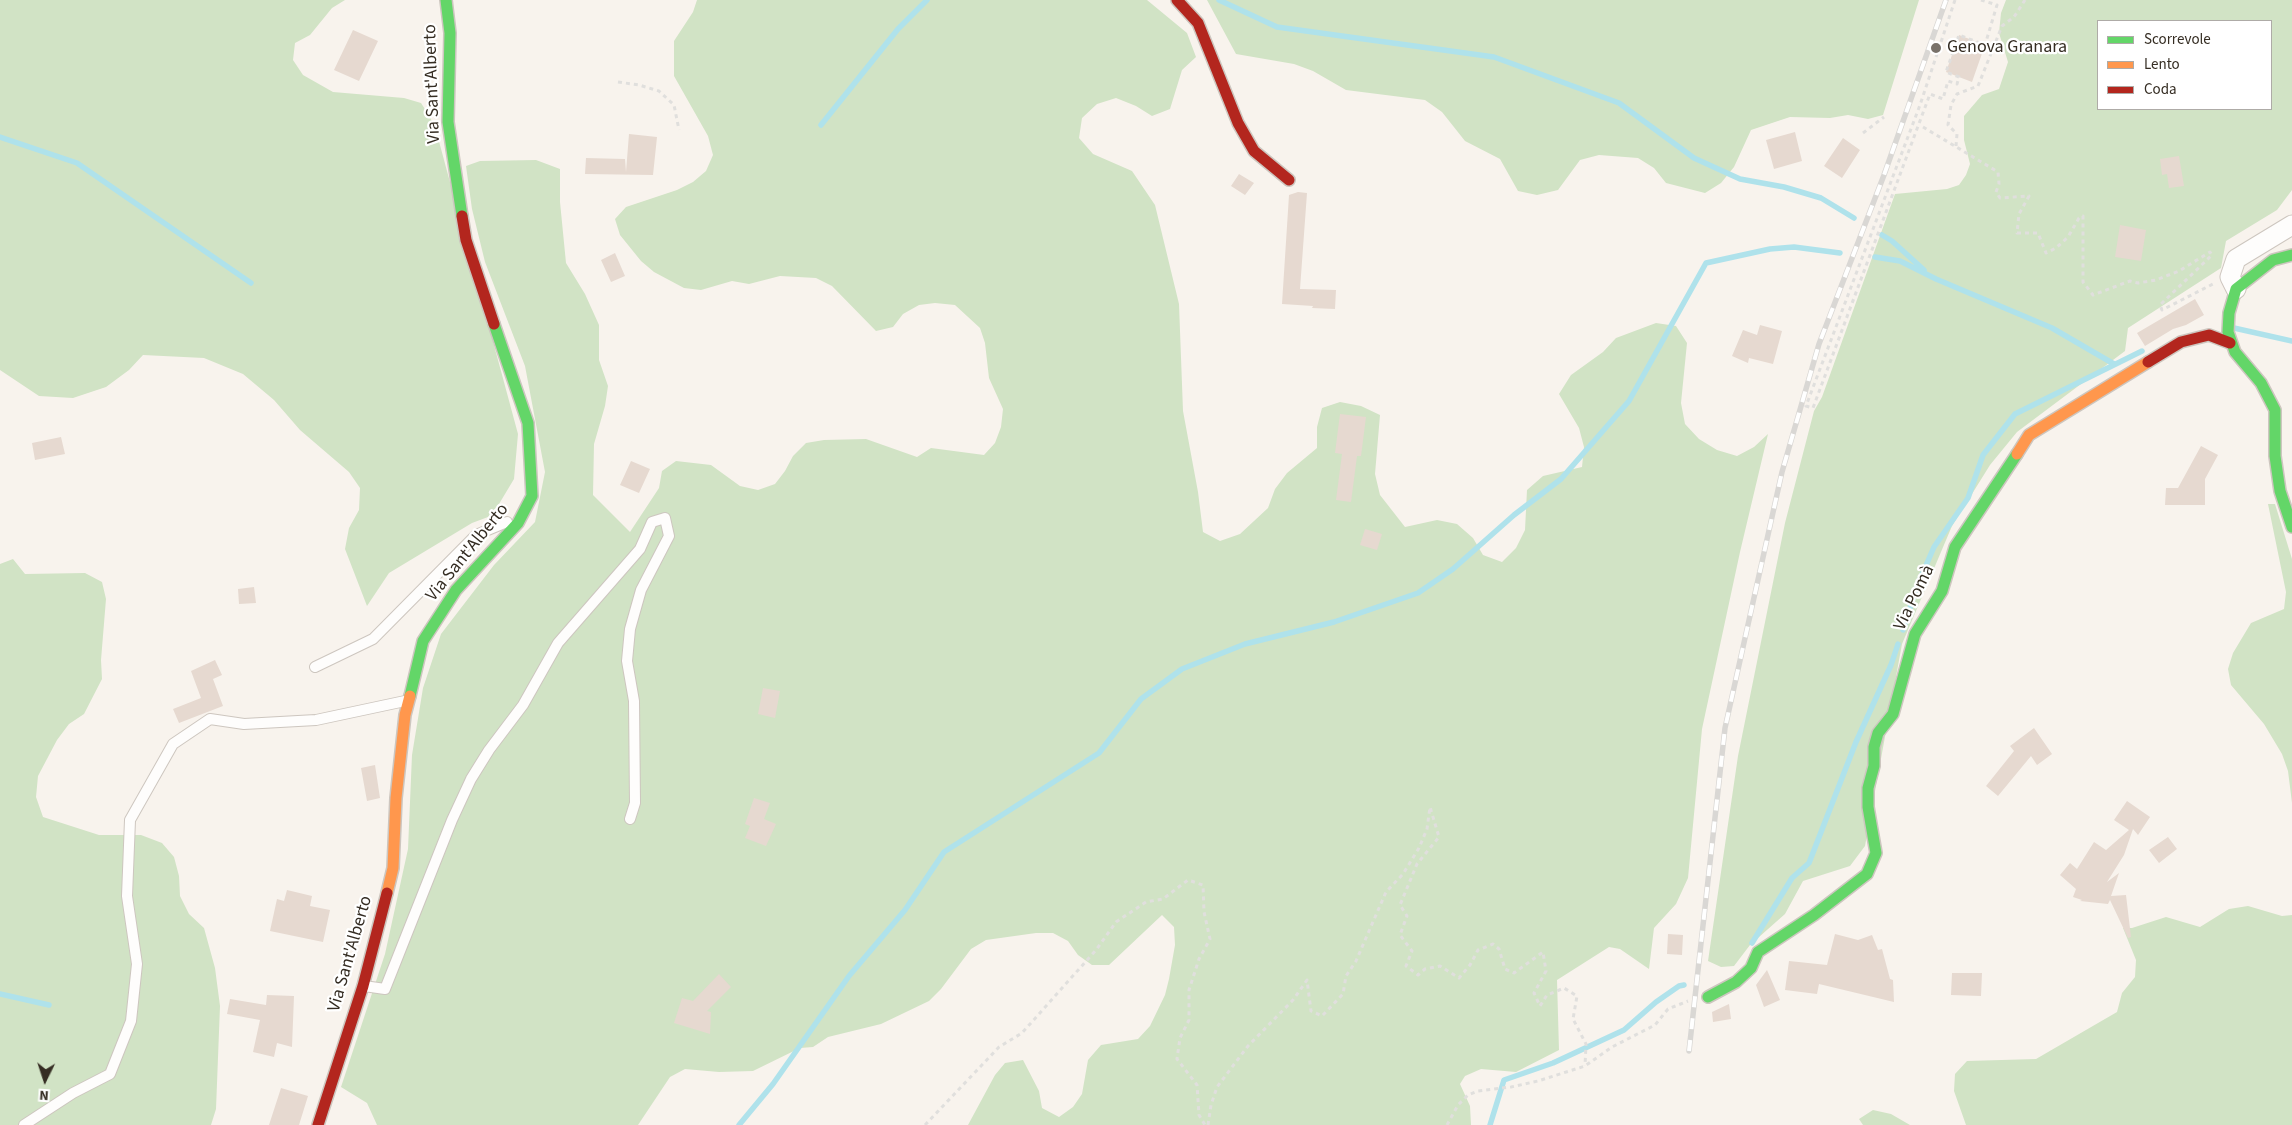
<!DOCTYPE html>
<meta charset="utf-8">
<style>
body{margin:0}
#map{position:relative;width:2292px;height:1125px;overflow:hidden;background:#f8f3ed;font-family:"Source Sans 3",sans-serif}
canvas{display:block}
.legend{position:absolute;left:2097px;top:20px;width:175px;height:90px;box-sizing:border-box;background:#fff;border:1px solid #aeaba7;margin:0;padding:6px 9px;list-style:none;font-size:15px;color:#352d23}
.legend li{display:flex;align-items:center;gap:10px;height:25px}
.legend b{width:25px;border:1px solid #aeaba7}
.north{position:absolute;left:20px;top:1055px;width:50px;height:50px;-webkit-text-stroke:4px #fff;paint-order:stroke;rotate:184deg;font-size:14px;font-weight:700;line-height:20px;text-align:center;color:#352d23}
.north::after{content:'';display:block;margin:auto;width:18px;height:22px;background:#352d23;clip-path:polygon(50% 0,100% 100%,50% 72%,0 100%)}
</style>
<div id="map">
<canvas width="2292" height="1125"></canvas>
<ul class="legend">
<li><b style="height:6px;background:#63d668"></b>Scorrevole</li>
<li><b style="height:6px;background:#ff974d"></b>Lento</li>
<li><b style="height:6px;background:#b3261e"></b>Coda</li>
</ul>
<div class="north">N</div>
</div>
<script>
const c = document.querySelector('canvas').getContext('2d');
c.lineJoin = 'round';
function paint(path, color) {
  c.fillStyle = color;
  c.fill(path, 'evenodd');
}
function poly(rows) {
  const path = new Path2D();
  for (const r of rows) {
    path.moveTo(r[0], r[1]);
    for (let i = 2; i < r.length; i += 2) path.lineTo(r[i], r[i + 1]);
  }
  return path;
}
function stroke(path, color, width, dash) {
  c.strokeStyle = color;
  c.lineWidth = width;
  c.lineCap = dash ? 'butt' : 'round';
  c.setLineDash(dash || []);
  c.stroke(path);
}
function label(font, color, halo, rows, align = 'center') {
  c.font = font + ' "Source Sans 3",sans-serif';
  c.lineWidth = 4.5;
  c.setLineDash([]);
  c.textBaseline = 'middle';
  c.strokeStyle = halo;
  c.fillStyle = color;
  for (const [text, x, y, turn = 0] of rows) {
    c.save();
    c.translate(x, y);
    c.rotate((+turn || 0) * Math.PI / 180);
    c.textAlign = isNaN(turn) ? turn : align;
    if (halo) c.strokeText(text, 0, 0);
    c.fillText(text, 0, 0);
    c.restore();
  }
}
const green = poly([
 [0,0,345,0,332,8,310,35,295,43,293,60,303,75,333,92,404,98,421,103,430,117,437,134,518,434,514,479,499,504,488,517,472,523,389,573,367,606,345,549,349,528,359,510,360,488,349,472,300,430,274,400,243,374,204,358,143,355,129,370,106,387,73,398,39,396,0,370],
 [697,0,1147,0,1187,33,1196,57,1182,70,1170,109,1152,116,1136,106,1116,98,1097,104,1082,118,1079,138,1093,154,1132,171,1155,205,1179,304,1183,411,1198,492,1203,532,1220,541,1240,534,1268,508,1275,489,1287,473,1317,448,1317,427,1322,408,1340,402,1361,406,1380,415,1375,474,1380,495,1405,527,1437,520,1457,524,1473,538,1483,555,1502,562,1516,548,1525,530,1527,490,1543,476,1582,467,1584,447,1579,428,1559,394,1571,375,1603,352,1616,338,1656,323,1676,326,1687,343,1681,403,1685,424,1699,439,1717,450,1737,456,1754,447,1768,434,1740,552,1702,729,1688,878,1676,904,1654,928,1649,969,1620,949,1609,947,1557,980,1559,1050,1516,1072,1481,1069,1465,1076,1460,1084,1470,1106,1471,1125,968,1125,995,1075,1005,1063,1023,1060,1039,1091,1042,1108,1059,1117,1073,1107,1082,1094,1088,1060,1101,1045,1138,1039,1150,1026,1165,995,1169,979,1175,945,1174,927,1162,915,1109,965,1092,965,1078,955,1068,941,1053,933,1036,933,986,940,971,949,941,989,929,1001,881,1024,828,1037,813,1047,800,1048,753,1071,719,1072,685,1069,670,1077,638,1125,377,1125,367,1103,341,1087,385,954,408,849,412,755,423,688,441,634,494,565,535,522,545,472,525,366,485,262,472,209,466,166,480,161,536,160,560,169,560,202,566,263,585,294,599,325,599,360,608,386,605,406,594,444,593,495,630,532,659,488,662,471,676,461,711,465,740,486,758,490,775,484,785,471,793,456,806,443,824,440,866,439,917,457,931,448,984,455,995,443,1001,427,1003,409,989,378,985,343,980,328,955,305,935,303,919,305,903,314,893,327,876,331,832,286,816,278,780,276,749,284,732,281,701,290,684,288,654,272,641,261,620,235,615,219,626,207,677,190,693,182,706,171,713,155,708,136,674,76,674,41,693,12],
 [1207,0,1919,0,1883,115,1868,119,1848,115,1830,118,1790,117,1751,130,1734,167,1721,183,1705,193,1666,183,1654,168,1638,158,1599,155,1580,160,1558,190,1537,195,1518,191,1500,159,1465,141,1442,112,1425,100,1346,90,1313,71,1294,64,1236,54],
 [2006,0,2292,0,2292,190,2277,210,2226,241,2221,268,2128,328,2125,351,2017,432,1990,465,1952,526,1902,644,1865,846,1850,866,1803,881,1785,914,1750,945,1734,966,1721,967,1708,961,1738,756,1785,523,1814,411,1822,397,1895,194,1947,189,1959,185,1966,175,1970,164,1964,140,1964,116,1982,95,1999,89,2008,62,1999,33,2001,13],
 [2098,21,2271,21,2271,109,2098,109],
 [2268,504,2275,504,2292,559,2292,803,2288,771,2282,754,2264,724,2231,685,2228,669,2233,653,2251,623,2284,609,2286,592],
 [13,559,25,574,85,573,102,582,106,599,101,660,102,679,84,714,69,724,57,740,38,776,36,797,43,817,99,835,141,835,162,843,174,857,179,876,180,896,189,914,204,928,215,968,220,1006,216,1109,211,1125,0,1125,0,564],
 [2248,906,2282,916,2292,915,2292,1125,1966,1125,1954,1091,1955,1074,1967,1061,2036,1059,2117,1012,2122,993,2135,977,2136,960,2123,928,2132,928,2166,917,2200,927,2229,909],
 [1873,1110,1891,1114,1910,1125,1863,1125,1859,1119]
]);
const stream = poly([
 [1219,0,1277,27,1494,57,1619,103,1694,158,1740,179,1784,187,1821,198,1854,218],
 [821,125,898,29,927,0],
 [0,137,77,163,251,283],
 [1882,235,1892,241,1924,270],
 [1875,257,1900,261,1936,279,2052,328,2114,364],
 [2234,328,2292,341],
 [1903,630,1917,586,1934,547,1968,498,1983,455,2015,414,2142,351],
 [1752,943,1792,878,1809,863,1856,742,1891,665,1898,644],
 [0,994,49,1005],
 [739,1125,773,1084,849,976,905,910,944,852,1099,753,1141,699,1182,669,1245,644,1334,622,1418,593,1453,569,1514,515,1561,479,1629,401,1706,263,1770,249,1794,247,1840,253],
 [1490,1125,1504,1080,1553,1063,1624,1030,1656,1002,1679,986,1684,985]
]);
const building = poly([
 [353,30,378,41,359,81,334,70],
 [1959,35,1985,45,1972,82,1946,72],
 [1795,132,1802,161,1774,169,1766,140],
 [629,134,657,137,653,175,585,174,586,158,625,159,626,172],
 [1843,138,1860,150,1842,178,1824,166],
 [2179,156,2184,186,2169,188,2167,174,2162,175,2160,159],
 [1239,174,1254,183,1245,195,1231,186],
 [1298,192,1307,193,1300,289,1336,290,1335,309,1312,308,1313,306,1282,304,1289,195],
 [2120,225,2146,230,2141,261,2115,257],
 [615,253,625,276,611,282,601,260],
 [2195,299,2204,315,2186,325,2173,329,2145,346,2137,333],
 [1760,325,1782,331,1773,364,1749,358,1748,363,1732,356,1743,330,1757,335],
 [1340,414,1366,417,1361,456,1357,456,1351,502,1336,500,1342,454,1335,453],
 [61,437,65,454,35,460,32,443],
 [2201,446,2218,455,2205,479,2205,505,2165,505,2166,488,2178,488],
 [631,461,650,469,639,493,620,485],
 [1365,529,1382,534,1377,550,1360,545],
 [254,587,256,603,239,604,238,589],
 [215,660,222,675,213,679,223,706,179,723,173,709,201,698,191,671],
 [763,688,780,691,775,718,758,714],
 [2034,728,2052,754,2037,765,2031,756,1998,796,1986,786,2014,751,2010,746],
 [375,765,380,798,367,801,361,768],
 [754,798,770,803,764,819,776,824,766,846,745,838,750,826,745,824],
 [2127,801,2150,817,2138,835,2133,829,2124,855,2107,882,2119,873,2111,896,2126,895,2131,937,2128,938,2110,900,2108,904,2080,901,2082,900,2073,897,2076,889,2060,875,2070,863,2077,869,2094,842,2106,850,2129,830,2114,820],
 [2168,837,2177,849,2159,863,2149,850],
 [287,890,312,896,310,906,330,910,323,942,270,931,277,899,284,901],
 [1668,934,1683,935,1682,955,1667,954],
 [1835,934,1858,940,1872,935,1878,950,1882,949,1890,979,1893,980,1894,1002,1819,984,1817,994,1785,990,1789,961,1827,965],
 [1767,970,1780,1000,1764,1007,1756,985],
 [1952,973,1982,973,1981,996,1951,995],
 [719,974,731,987,707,1011,711,1012,710,1034,674,1023,682,998,693,1001],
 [267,995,294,996,292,1047,277,1043,274,1057,253,1052,260,1020,227,1014,230,999,266,1005],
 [1729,1004,1731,1019,1713,1022,1712,1012],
 [281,1088,308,1096,299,1125,269,1125]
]);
const path = poly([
 [1955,0,1920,105,1806,406,1813,408,1930,94,1943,99,1948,81,1957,84,1959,77,1946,72,1959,35,1985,45,1997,5,1981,0],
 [618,82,639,85,659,91,674,105,679,130],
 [1923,127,1998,172,1999,184,1996,192,2000,198,2029,196,2019,214,2017,233,2038,233,2046,253,2056,248,2068,237,2079,218,2083,216,2083,282,2093,295,2130,281,2138,283,2156,280,2179,271,2210,252,2212,255,2160,305,2162,310,2213,284],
 [1863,133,1884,117],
 [1956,146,1957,134,1948,125,1951,105,1957,94,1978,86,2002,26,2014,17,2025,0],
 [925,1125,999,1047,1022,1033,1096,950,1116,922,1146,902,1163,899,1188,880,1203,885,1204,912,1210,939,1199,959,1189,990,1189,1020,1180,1038,1177,1059,1197,1085,1199,1115,1205,1125],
 [1208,1125,1211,1105,1217,1087,1248,1046,1293,1000,1307,980,1311,1011,1322,1016,1343,994,1346,976,1356,961,1386,892,1403,874,1419,848,1427,829,1430,807,1439,837,1417,864,1400,905,1407,916,1400,935,1412,951,1406,966,1418,975,1425,969,1440,966,1459,978,1470,965,1478,950,1493,944,1499,949,1505,969,1514,973,1543,952,1546,971,1534,993,1540,1006,1547,995,1564,988,1577,996,1573,1019,1586,1044,1585,1066],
 [1447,1125,1458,1105,1468,1095,1478,1091,1511,1087,1538,1081,1585,1066,1612,1047,1655,1025,1668,1009,1688,1001]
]);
const lane = poly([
 [315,667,373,639,476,535,507,522],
 [364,986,385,989,452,820,471,779,489,750,523,705,558,643,640,549,652,522,665,518,669,536,641,590,630,629,627,661,634,701,635,803,630,819],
 [24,1125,73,1093,110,1074,131,1021,137,964,127,896,130,820,173,744,210,719,244,724,316,720,405,701]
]);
const street = poly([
 [2236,289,2230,277,2236,259,2292,225]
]);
const fast = poly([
 [446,0,450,33,448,122,462,216],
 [2292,255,2273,260,2236,289,2229,313,2228,332,2235,352,2261,383,2275,410,2275,456,2280,491,2292,527],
 [410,696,423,641,456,590,518,523,532,496,528,423,494,324],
 [1708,997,1736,982,1751,968,1758,952,1814,915,1867,874,1876,853,1868,807,1868,788,1874,766,1874,747,1878,733,1893,714,1915,634,1942,591,1955,547,2017,454]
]);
const slow = poly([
 [2017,454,2029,435,2148,362],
 [387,893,393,868,396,798,405,715,410,696]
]);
const jam = poly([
 [1177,0,1198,23,1238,123,1254,151,1289,180],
 [462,216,466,240,494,324],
 [2148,362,2181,342,2209,335,2230,343],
 [318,1125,363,986,387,893]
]);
const rail = poly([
 [1689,1051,1725,728,1782,472,1819,344,1884,175,1946,0]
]);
const markers = [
 [1936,48,6,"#79726a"]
];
const poiNames = [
 ["Genova Granara",1947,48]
];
const streetNames = [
 ["Via Sant'Alberto",433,84,-92],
 ["Via Sant'Alberto",468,553,-51],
 ["Via Pomà",1915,598,-64],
 ["Via Sant'Alberto",351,954,-74]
];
paint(green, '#d1e3c5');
stroke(stream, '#afe2eb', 5.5);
paint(building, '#e6d9d0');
stroke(lane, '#cdc6bf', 12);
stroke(street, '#cdc6bf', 21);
stroke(fast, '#cdc6bf', 14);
stroke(slow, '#cdc6bf', 14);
stroke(jam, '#cdc6bf', 14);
stroke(path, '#e0dfdd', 3, [4, 4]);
stroke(lane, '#fefdfc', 10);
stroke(street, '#fefdfc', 19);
stroke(fast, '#63d668', 11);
stroke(slow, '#ff974d', 11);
stroke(jam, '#b3261e', 11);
stroke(rail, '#d9d7d4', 5.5);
stroke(rail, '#fff', 4, [11]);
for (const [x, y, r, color] of markers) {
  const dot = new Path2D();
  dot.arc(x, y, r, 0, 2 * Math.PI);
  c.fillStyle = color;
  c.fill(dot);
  stroke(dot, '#fff', 2);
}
label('18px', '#352d23', '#fff', poiNames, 'left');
label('18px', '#352d23', '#fff', streetNames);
</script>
